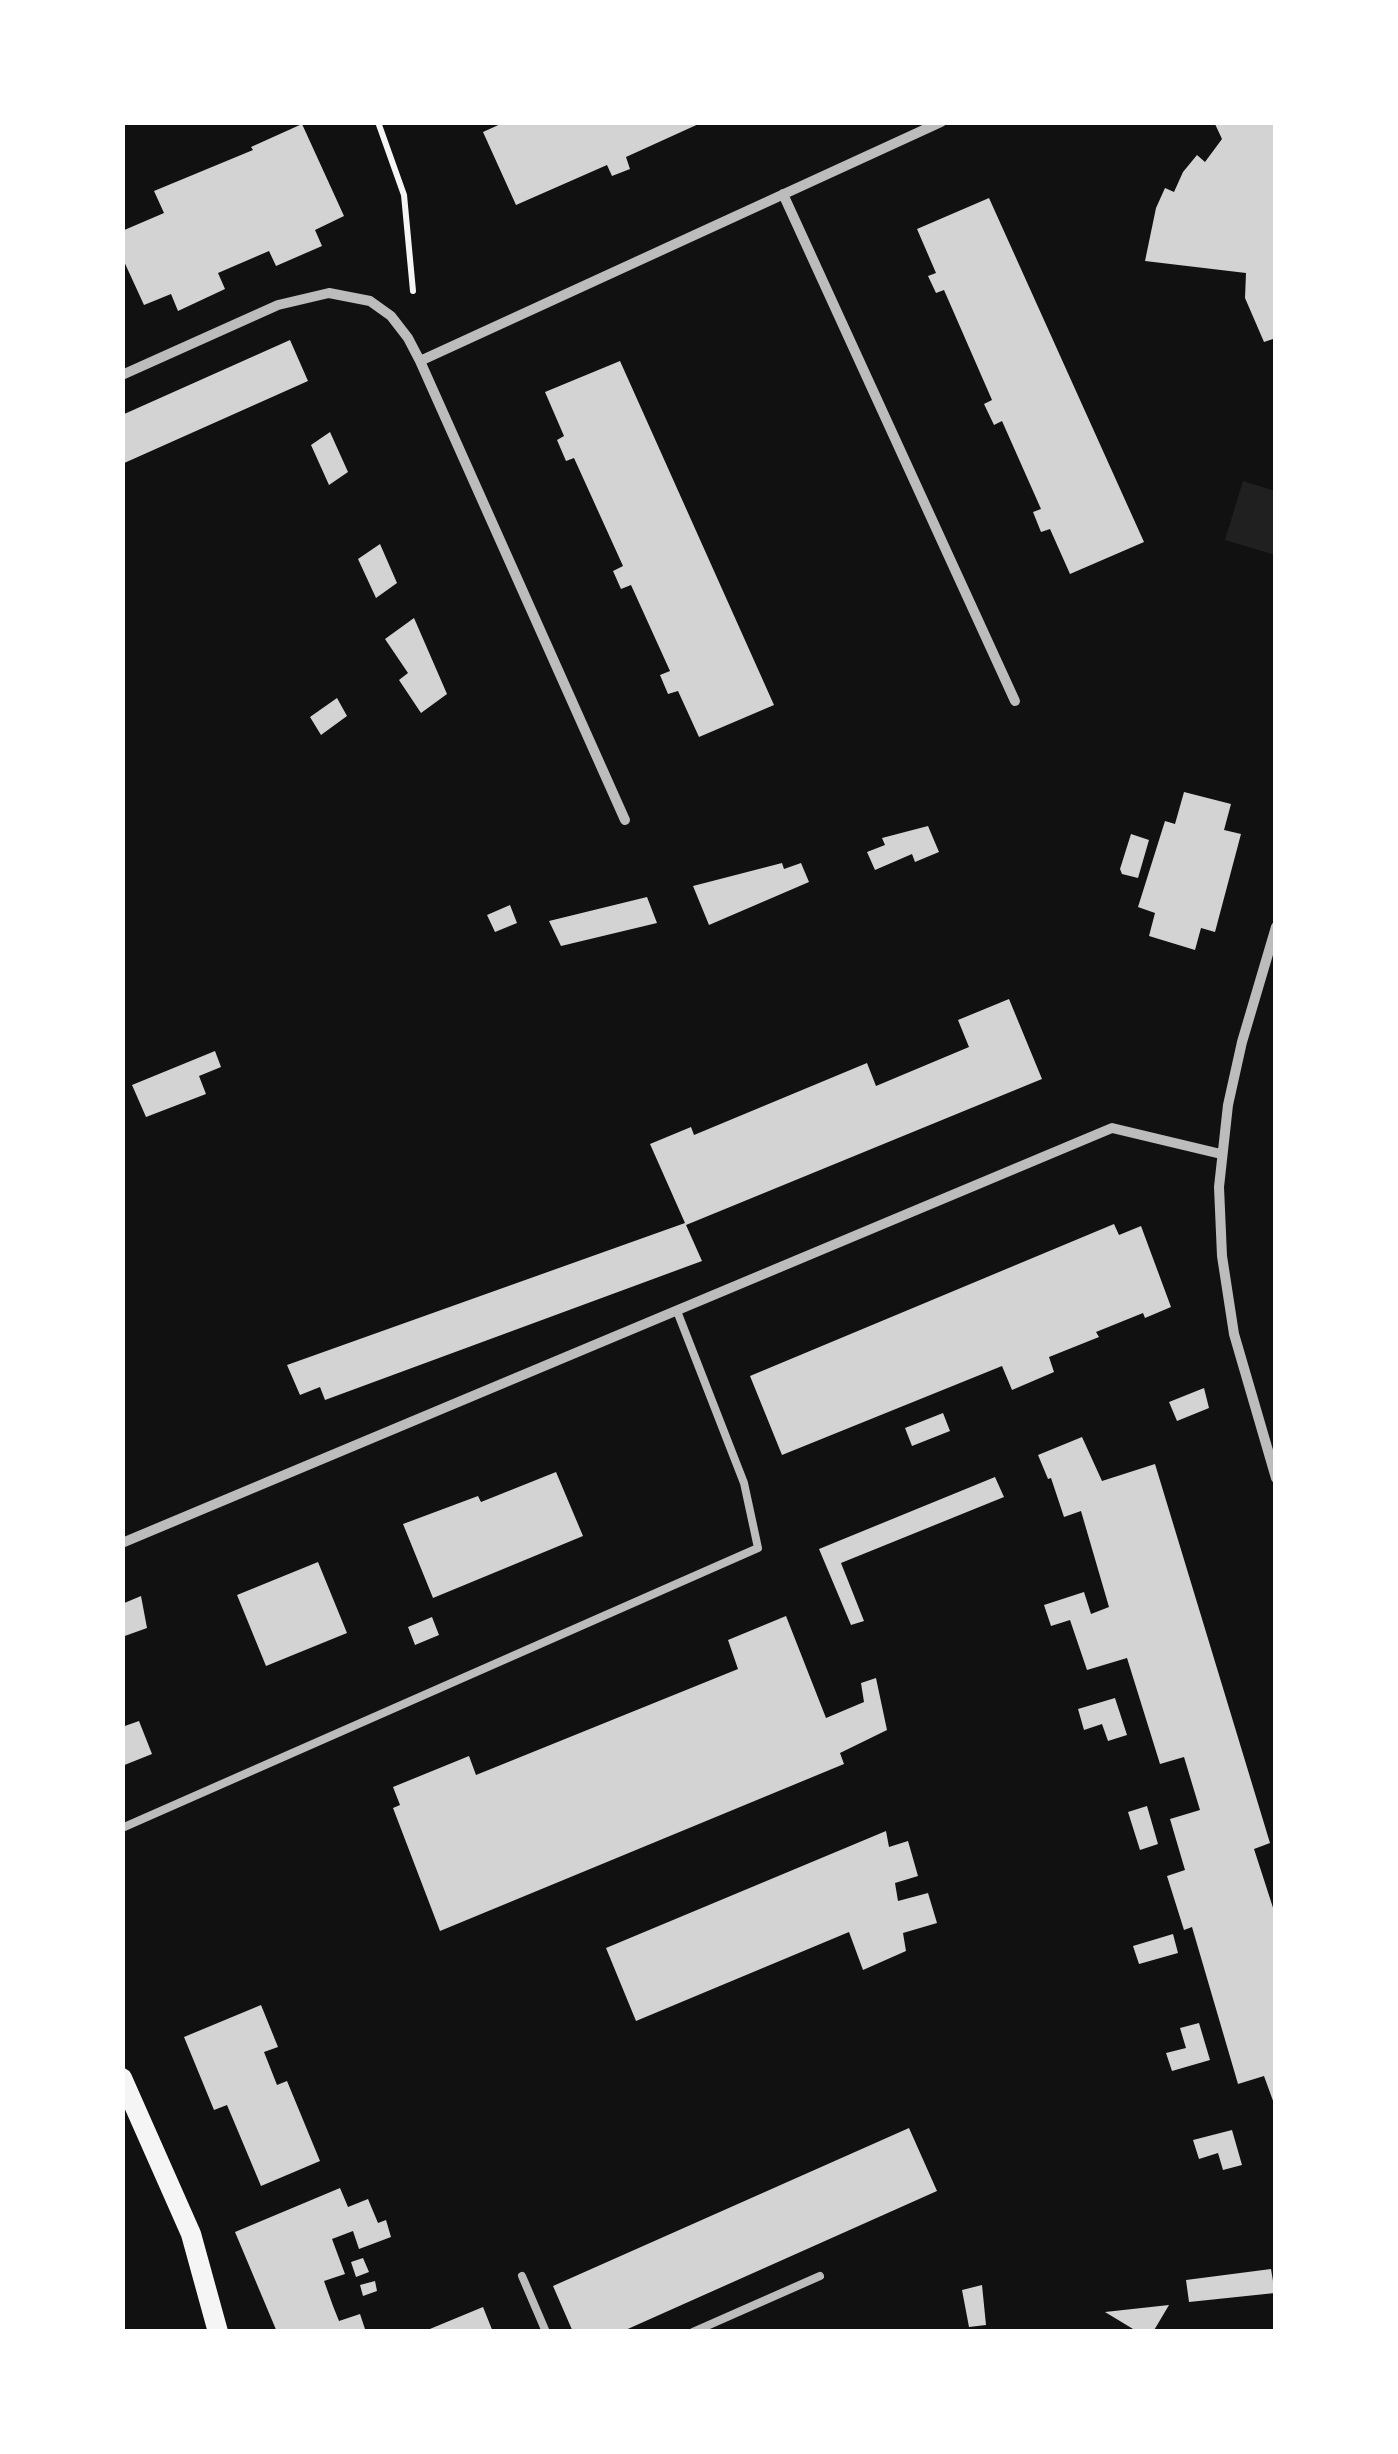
<!DOCTYPE html>
<style>
body{margin:0}
#map{position:relative;width:1398px;height:2454px;overflow:hidden;background:#111;font-family:"Nunito Sans",sans-serif}
canvas{display:block}
.frame{position:absolute;inset:0;border:125px solid #fff;pointer-events:none}
</style>
<div id="map">
<canvas width="1398" height="2454"></canvas>
<div class="frame"></div>
</div>
<script>
const c = document.querySelector('canvas').getContext('2d');
c.lineJoin = 'round';
function paint(path, color) {
  c.fillStyle = color;
  c.fill(path, 'evenodd');
}
function poly(rows) {
  const path = new Path2D();
  for (const r of rows) {
    path.moveTo(r[0], r[1]);
    for (let i = 2; i < r.length; i += 2) path.lineTo(r[i], r[i + 1]);
  }
  return path;
}
function stroke(path, color, width, dash) {
  c.strokeStyle = color;
  c.lineWidth = width;
  c.lineCap = dash ? 'butt' : 'round';
  c.setLineDash(dash || []);
  c.stroke(path);
}
const green = poly([
 [1243,481,1275,491,1275,555,1225,540]
]);
const building = poly([
 [505,122,703,122,626,157,630,169,612,176,607,165,516,205,483,132],
 [1219,122,1276,122,1276,338,1264,342,1245,298,1246,273,1145,261,1156,208,1165,188,1174,192,1183,172,1197,155,1205,162,1222,139,1215,124],
 [302,124,344,216,315,230,322,246,276,266,269,251,218,273,225,289,178,311,171,294,144,305,122,257,122,231,164,213,154,191,253,150,251,147],
 [989,198,1144,542,1070,574,1050,529,1041,532,1033,512,1041,509,1002,421,994,425,984,404,992,400,944,290,936,293,928,276,936,273,917,229],
 [290,340,308,381,122,464,122,415],
 [620,361,774,705,699,737,678,691,668,694,660,675,670,671,631,585,621,589,613,571,623,566,574,458,566,461,557,440,564,436,545,392],
 [330,432,348,472,329,485,311,445],
 [380,544,397,583,376,598,358,559],
 [414,618,447,694,421,713,399,680,408,673,385,639],
 [337,698,347,716,321,735,310,717],
 [1184,792,1231,804,1224,830,1241,834,1215,932,1201,928,1195,950,1149,936,1155,913,1138,907,1165,821,1175,824],
 [928,826,939,852,915,862,912,854,875,870,867,852,885,845,882,838],
 [1131,834,1149,840,1138,878,1122,874,1120,869],
 [782,863,784,869,801,863,809,882,709,925,693,886],
 [647,897,657,923,561,946,549,921],
 [510,905,517,923,495,932,487,915],
 [1009,999,1042,1079,686,1225,702,1261,325,1400,320,1387,300,1395,287,1365,685,1223,650,1144,691,1127,694,1135,867,1063,876,1086,969,1047,958,1020],
 [215,1051,221,1067,199,1076,206,1094,146,1117,132,1085],
 [1114,1224,1119,1235,1141,1226,1171,1307,1145,1318,1143,1313,1096,1332,1099,1337,1049,1357,1054,1372,1012,1390,1002,1366,782,1455,750,1376],
 [1204,1388,1209,1408,1177,1421,1169,1402],
 [943,1413,950,1431,912,1446,905,1428],
 [1082,1437,1102,1481,1155,1464,1270,1843,1254,1849,1276,1917,1276,2109,1264,2076,1238,2084,1192,1927,1184,1930,1167,1876,1185,1870,1170,1819,1200,1810,1184,1757,1160,1764,1127,1658,1087,1670,1070,1620,1051,1626,1044,1605,1084,1592,1091,1614,1109,1607,1081,1511,1064,1517,1051,1478,1048,1479,1038,1455],
 [556,1472,583,1536,433,1598,403,1524,478,1496,481,1502],
 [995,1477,1004,1497,841,1563,864,1621,851,1625,819,1549],
 [318,1562,347,1633,266,1666,237,1595],
 [141,1596,147,1628,122,1637,122,1604],
 [786,1616,826,1718,864,1702,861,1683,876,1678,887,1730,840,1753,844,1764,440,1931,393,1808,400,1805,393,1787,469,1756,476,1775,738,1669,728,1640],
 [432,1617,439,1635,415,1645,408,1627],
 [1115,1698,1127,1735,1108,1741,1102,1724,1084,1730,1078,1709],
 [139,1721,152,1754,122,1766,122,1727],
 [1147,1806,1158,1844,1140,1850,1128,1812],
 [886,1831,889,1847,908,1841,918,1876,895,1883,898,1901,928,1893,937,1923,903,1933,906,1951,863,1970,849,1932,636,2021,606,1948],
 [1173,1934,1178,1953,1139,1964,1133,1946],
 [261,2005,278,2047,264,2052,277,2085,287,2081,320,2161,261,2186,227,2105,214,2110,184,2037],
 [1199,2023,1210,2060,1172,2071,1166,2053,1186,2048,1180,2028],
 [909,2128,937,2191,621,2332,573,2332,553,2286],
 [1232,2130,1242,2165,1223,2170,1218,2153,1199,2159,1193,2140],
 [340,2188,348,2207,368,2199,378,2223,386,2220,391,2237,359,2249,353,2231,332,2239,345,2274,324,2281,333,2306,339,2321,360,2314,366,2332,277,2332,235,2232],
 [363,2258,369,2272,356,2277,351,2262],
 [1271,2269,1275,2293,1189,2302,1186,2280],
 [375,2281,377,2291,363,2296,360,2285],
 [982,2285,986,2325,969,2327,962,2290],
 [1169,2305,1153,2332,1138,2332,1105,2312],
 [483,2307,493,2332,425,2332,425,2331]
]);
const path = poly([
 [378,122,404,195,413,291]
]);
const service = poly([
 [122,1828,758,1548,744,1483,677,1311],
 [522,2276,546,2332],
 [693,2332,820,2276]
]);
const minor = poly([
 [783,194,1015,701],
 [420,361,625,820],
 [122,375,278,305,329,293,370,301,391,316,408,338,420,361,941,122],
 [1276,927,1242,1042,1228,1105,1219,1187,1222,1256,1234,1334,1276,1478],
 [122,1543,1112,1128,1221,1154]
]);
const secondary = poly([
 [122,2078,191,2234,218,2332]
]);
paint(green, '#202020');
paint(building, '#d3d3d3');
stroke(path, '#f5f5f5', 6);
stroke(service, '#bcbcbc', 8);
stroke(minor, '#bcbcbc', 10);
stroke(secondary, '#f5f5f5', 20);
</script>
